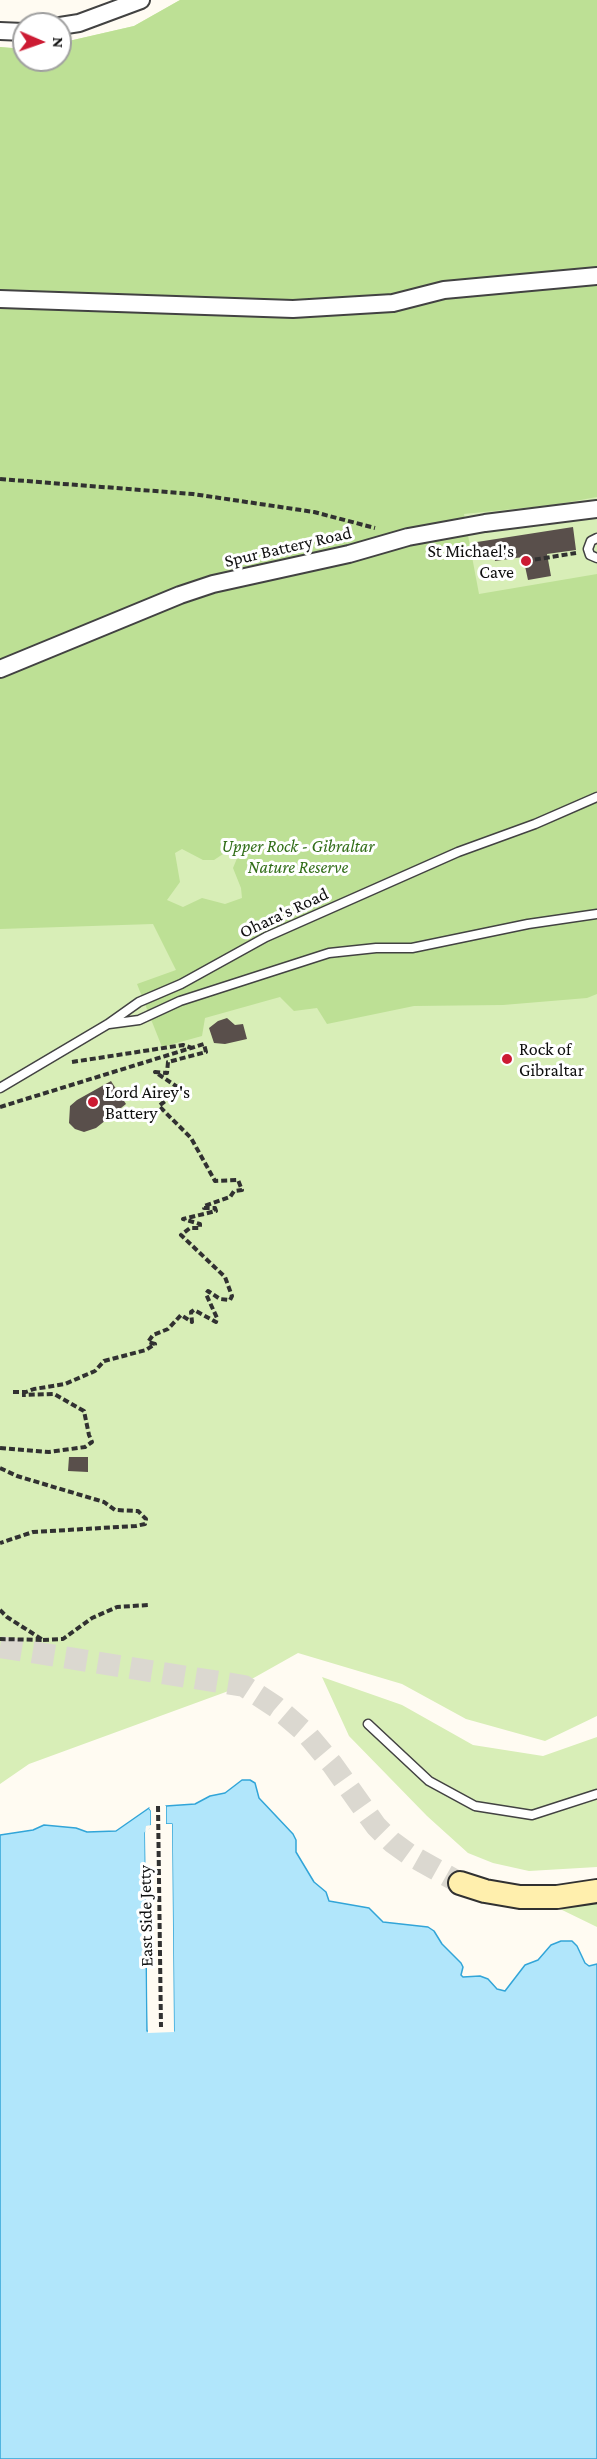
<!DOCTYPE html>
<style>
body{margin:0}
#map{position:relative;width:597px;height:2459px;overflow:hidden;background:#fffbf2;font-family:"Crimson Pro",serif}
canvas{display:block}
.north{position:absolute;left:12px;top:12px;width:60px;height:60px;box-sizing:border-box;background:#fff;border:2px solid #9f9f9f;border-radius:50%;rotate:92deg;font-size:16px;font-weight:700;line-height:24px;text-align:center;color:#0f0f0f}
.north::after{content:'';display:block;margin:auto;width:21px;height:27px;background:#cc1b33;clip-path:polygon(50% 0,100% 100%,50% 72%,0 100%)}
</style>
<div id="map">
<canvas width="597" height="2459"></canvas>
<div class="north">N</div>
</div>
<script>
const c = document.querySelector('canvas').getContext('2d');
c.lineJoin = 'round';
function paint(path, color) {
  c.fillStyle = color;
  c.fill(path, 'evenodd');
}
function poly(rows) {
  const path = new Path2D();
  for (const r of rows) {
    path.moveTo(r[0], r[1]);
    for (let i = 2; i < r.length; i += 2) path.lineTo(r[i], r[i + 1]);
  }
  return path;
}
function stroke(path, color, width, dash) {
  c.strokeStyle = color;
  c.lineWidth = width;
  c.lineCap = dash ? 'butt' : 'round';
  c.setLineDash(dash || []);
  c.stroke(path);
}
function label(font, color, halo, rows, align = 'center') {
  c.font = font + ' "Crimson Pro",serif';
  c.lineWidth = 6;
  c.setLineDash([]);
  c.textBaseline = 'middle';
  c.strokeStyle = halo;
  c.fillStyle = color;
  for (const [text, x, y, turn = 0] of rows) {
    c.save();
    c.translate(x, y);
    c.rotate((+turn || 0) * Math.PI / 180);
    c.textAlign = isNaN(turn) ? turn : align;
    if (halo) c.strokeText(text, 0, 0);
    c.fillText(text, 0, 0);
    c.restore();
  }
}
const green = poly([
 [180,0,597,0,597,1716,545,1741,466,1719,402,1684,298,1653,234,1689,29,1764,0,1784,0,47,24,49,24,60,60,60,60,43,134,26],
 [322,1677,402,1705,473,1745,543,1756,597,1737,597,1867,529,1871,493,1863,468,1853,427,1816,349,1736],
 [597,1901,597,1927,558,1908]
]);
const forest = poly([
 [180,0,597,0,597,497,553,505,464,514,479,594,597,574,597,994,587,998,503,1005,414,1006,327,1024,317,1008,294,1011,280,997,205,1018,202,1036,162,1047,137,984,176,970,153,924,0,929,0,47,24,49,24,60,60,60,60,43,134,26],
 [182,849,203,860,214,860,229,850,238,856,233,868,241,888,242,898,225,904,202,898,183,907,167,900,180,882,175,853]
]);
const water = poly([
 [242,1780,250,1780,255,1783,259,1798,293,1834,296,1840,296,1852,314,1882,326,1892,329,1901,369,1908,383,1922,428,1927,434,1931,442,1944,461,1963,463,1967,461,1975,463,1977,480,1976,488,1979,497,1989,505,1991,525,1965,538,1960,551,1945,561,1941,572,1941,577,1946,585,1963,589,1966,597,1964,597,2459,0,2459,0,1835,33,1830,44,1825,76,1828,87,1832,116,1831,149,1808,151,1811,151,1825,145,1833,147,2031,174,2031,172,1824,166,1824,166,1806,195,1804,210,1796,225,1793,242,1780]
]);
const pier = poly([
 [163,1806,166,1806,166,1824,172,1824,174,2032,148,2033,145,1833,146,1826,151,1825,151,1811,149,1808,152,1807,154,1825,149,1829,148,1834,150,2030,171,2030,169,1827,163,1825]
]);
const building = poly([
 [573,527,576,550,547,554,551,576,528,580,523,557,495,561,494,554,479,556,477,542],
 [227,1018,235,1025,243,1024,247,1039,225,1044,214,1043,209,1028,218,1021],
 [111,1081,126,1104,96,1128,84,1132,75,1129,69,1123,70,1106,77,1100],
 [69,1457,88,1457,88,1472,68,1471]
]);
const secondaryTunnel = poly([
 [0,1647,244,1686,276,1707,306,1733,332,1764,376,1826,392,1842,410,1855,460,1883]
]);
const path = poly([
 [0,479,193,494,314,512,375,528],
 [526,561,576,553],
 [72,1062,183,1045,192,1048],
 [0,1107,204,1044,206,1052,168,1062,167,1073,155,1072,179,1088],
 [13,1392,26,1392,34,1389,65,1384,95,1371,104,1361,146,1350,155,1344,148,1342,153,1335,168,1329,181,1315,192,1322,191,1312,194,1310,216,1322,217,1318,206,1294,208,1291,220,1299,230,1300,232,1296,225,1277,181,1235,190,1228,200,1228,200,1224,183,1219,216,1211,215,1208,204,1208,204,1206,230,1197,234,1191,242,1190,238,1180,215,1181,191,1138,159,1106,169,1098,157,1093,179,1088],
 [0,1448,49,1452,85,1447,92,1442,89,1435,84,1411,54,1394,22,1395],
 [0,1468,17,1476,104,1502,115,1510,138,1511,146,1519,145,1524,136,1526,33,1532,0,1543],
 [0,1610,7,1617,43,1640,0,1639],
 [43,1640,63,1639,92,1618,117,1607,148,1605],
 [158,1806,161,2027]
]);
const service = poly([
 [597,538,591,541,588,549,590,555,597,558],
 [109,1024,139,1020,180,1001,329,953,376,948,412,948,528,924,597,914],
 [0,1088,108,1024,139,1002,181,984,266,937,458,852,535,824,597,797],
 [368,1724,429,1781,475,1806,532,1815,597,1794]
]);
const minor = poly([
 [60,26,79,23,141,0],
 [0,31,24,32],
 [0,299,293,309,393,303,444,290,597,276],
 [0,669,180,595,213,584,349,554,408,537,485,523,597,509]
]);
const secondary = poly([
 [460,1883,485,1891,520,1897,557,1897,597,1891]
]);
const markers = [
 [526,561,6,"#cc1b33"],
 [507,1059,6,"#cc1b33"],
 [93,1102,6,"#cc1b33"]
];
const streetNames = [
 ["Spur Battery Road",288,547,-13],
 ["Ohara's Road",284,913,-25],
 ["East Side Jetty",146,1916,-91]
];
const poiNames = [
 ["St Michael's",514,551,"right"],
 ["Cave",514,572,"right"],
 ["Rock of",519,1049],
 ["Gibraltar",519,1070],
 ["Lord Airey's",105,1092],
 ["Battery",105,1113]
];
const parkNames = [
 ["Upper Rock - Gibraltar",298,846],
 ["Nature Reserve",298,867]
];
paint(green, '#d8eeb7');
paint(forest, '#bde095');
paint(water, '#b1e6fb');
stroke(water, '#32a5d8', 1.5);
paint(pier, '#fffbf2');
paint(building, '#594f4b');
stroke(secondaryTunnel, '#dbd8d0', 22, [22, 11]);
stroke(service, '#424242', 11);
stroke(minor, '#424242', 20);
stroke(secondary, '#313131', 26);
stroke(path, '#313131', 4, [6, 3]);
stroke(service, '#fff', 8);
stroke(minor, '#fff', 16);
stroke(secondary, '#ffefad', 22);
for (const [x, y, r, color] of markers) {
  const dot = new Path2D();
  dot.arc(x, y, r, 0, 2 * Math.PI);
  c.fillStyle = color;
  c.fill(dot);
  stroke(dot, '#fff', 2);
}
label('18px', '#0f0f0f', '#fff', streetNames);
label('18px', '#0f0f0f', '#fff', poiNames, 'left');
label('italic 18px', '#326e19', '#fff', parkNames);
</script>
